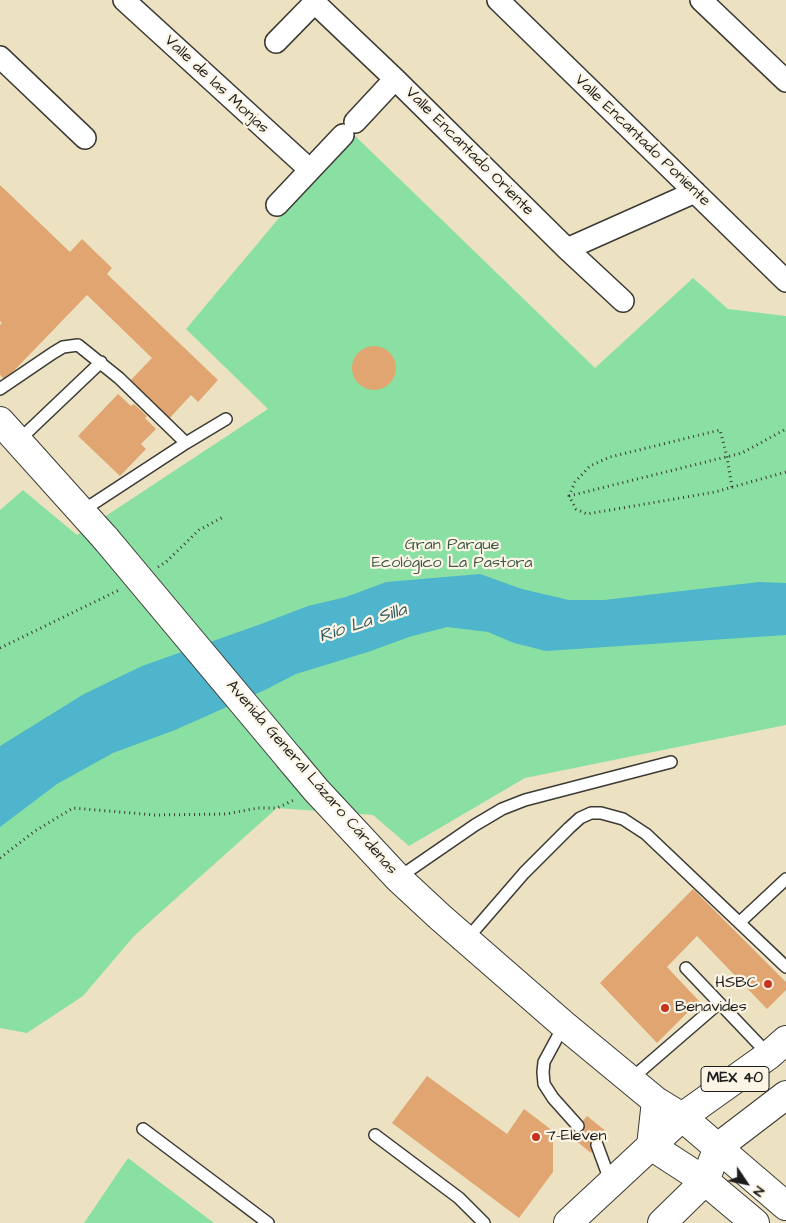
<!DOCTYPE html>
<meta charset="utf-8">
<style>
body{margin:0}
#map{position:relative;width:786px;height:1223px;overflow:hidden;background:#ece2c1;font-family:"Architects Daughter",sans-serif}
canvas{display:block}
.north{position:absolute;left:721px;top:1158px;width:50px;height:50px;-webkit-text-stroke:4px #fcf5e5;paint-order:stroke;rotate:124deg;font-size:14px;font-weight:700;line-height:20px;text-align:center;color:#1c1c1c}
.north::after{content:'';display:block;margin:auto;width:18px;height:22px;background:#1c1c1c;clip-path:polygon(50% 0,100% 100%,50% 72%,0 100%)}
</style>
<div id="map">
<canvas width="786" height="1223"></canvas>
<div class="north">N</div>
</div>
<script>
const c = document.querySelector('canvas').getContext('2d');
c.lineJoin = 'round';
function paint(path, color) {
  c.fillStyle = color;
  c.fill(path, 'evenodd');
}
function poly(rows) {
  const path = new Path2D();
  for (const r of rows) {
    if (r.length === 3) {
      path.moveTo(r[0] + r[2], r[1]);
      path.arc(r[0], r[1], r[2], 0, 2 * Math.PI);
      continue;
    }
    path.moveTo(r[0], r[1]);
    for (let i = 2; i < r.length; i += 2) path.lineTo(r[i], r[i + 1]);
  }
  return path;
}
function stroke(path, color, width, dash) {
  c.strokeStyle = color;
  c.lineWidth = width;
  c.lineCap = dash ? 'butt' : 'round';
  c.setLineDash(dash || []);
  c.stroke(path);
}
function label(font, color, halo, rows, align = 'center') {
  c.font = font + ' "Architects Daughter",sans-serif';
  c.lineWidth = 4.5;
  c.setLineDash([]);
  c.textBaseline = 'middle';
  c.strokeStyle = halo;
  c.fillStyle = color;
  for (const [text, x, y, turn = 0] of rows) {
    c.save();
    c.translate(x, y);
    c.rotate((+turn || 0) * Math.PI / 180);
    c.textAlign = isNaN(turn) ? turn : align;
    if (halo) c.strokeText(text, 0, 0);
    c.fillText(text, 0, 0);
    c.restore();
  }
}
const green = poly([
 [351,132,595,368,693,278,728,309,786,316,786,725,525,778,409,846,373,815,277,808,134,936,83,996,27,1033,0,1028,0,510,23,490,77,535,268,409,186,329],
 [128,1158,214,1223,84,1223]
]);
const water = poly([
 [480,574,522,589,569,600,604,600,759,582,786,583,786,635,546,651,514,643,488,632,447,627,409,637,368,652,296,674,265,690,175,730,113,753,57,784,0,827,0,746,84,694,142,666,261,624,308,606,346,597,386,582]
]);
const building = poly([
 [0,185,70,252,82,239,112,268,107,274,218,380,198,402,191,395,167,421,128,383,152,358,87,295,5,380,0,375,0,325,2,323,0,321],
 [374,368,22],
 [118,394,131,406,134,404,147,416,145,418,156,429,141,444,146,449,120,476,78,436],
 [693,889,786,982,786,990,767,1009,697,936,667,967,699,1001,657,1043,600,983],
 [427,1076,507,1134,524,1109,553,1131,553,1172,519,1218,392,1123],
 [587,1116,607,1132,591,1153,570,1136]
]);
const path = poly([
 [732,487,727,457,720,430,610,457,590,466,575,482,569,496,576,509,587,514,715,492,786,472],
 [569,496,742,453,786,429],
 [158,567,166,562,199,530,225,516],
 [0,648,119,590],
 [0,858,35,831,73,808,155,815,226,814,258,808,277,808,294,800]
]);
const lane = poly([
 [0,389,53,353,63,347,78,345,119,378,186,443],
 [18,441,101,362],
 [82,511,186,443,226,419],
 [398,878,475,825,502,809,525,800,671,762],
 [740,922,786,879],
 [466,940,524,873,569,828,580,818,591,813,601,813,623,819,646,834,786,967],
 [686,968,769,1055],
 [564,1025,544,1062,543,1072,544,1084,553,1098,578,1126],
 [631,1079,719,1003],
 [143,1129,268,1223],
 [375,1135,459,1198,484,1223],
 [597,1145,611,1183]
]);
const street = poly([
 [124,0,309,169],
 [498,0,786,281],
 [701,0,786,81],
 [315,3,395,79,567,249,623,301],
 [276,42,317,0],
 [0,57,85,138],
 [355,122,395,79],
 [277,205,343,135],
 [567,249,695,192]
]);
const secondary = poly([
 [0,421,106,539],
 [290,759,316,790,398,878,440,917,564,1025,656,1101,682,1117,786,1206],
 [656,1101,651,1146,705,1181,755,1223]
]);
const primary = poly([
 [568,1223,682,1117,769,1055,786,1040],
 [662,1223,705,1181,718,1147,786,1095]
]);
const secondaryBridge = poly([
 [106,539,290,759]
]);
const markers = [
 [768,984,5,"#c8321e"],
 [665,1008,5,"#c8321e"],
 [536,1137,5,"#c8321e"]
];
const shields = [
 [735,1079,68]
];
const shieldNames = [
 ["MEX 40",735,1079]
];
const streetNames = [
 ["Valle de las Monjas",216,85,43],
 ["Valle Encantado Poniente",642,141,44],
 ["Valle Encantado Oriente",469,152,45],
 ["Avenida General Lázaro Cárdenas",311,778,49]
];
const parkNames = [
 ["Gran Parque",452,546],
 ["Ecológico La Pastora",452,564]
];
const poiNames = [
 ["HSBC",758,984,"right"],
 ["Benavides",675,1008],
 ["7-Eleven",546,1137]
];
const waterNames = [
 ["Río La Silla",363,624,-18]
];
paint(green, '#8ae0a2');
paint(water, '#4eb5cc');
paint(building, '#e1a571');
stroke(lane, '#3b3a35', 14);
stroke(street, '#3b3a35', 24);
stroke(secondary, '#3b3a35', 30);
stroke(primary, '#3b3a35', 30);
stroke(path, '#3b3a35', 3, [1, 4]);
stroke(lane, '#fff', 11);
stroke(street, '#fff', 21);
stroke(secondary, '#fff', 28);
stroke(primary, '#fff', 28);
stroke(secondaryBridge, '#3b3a35', 30, []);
stroke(secondaryBridge, '#fff', 28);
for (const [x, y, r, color] of markers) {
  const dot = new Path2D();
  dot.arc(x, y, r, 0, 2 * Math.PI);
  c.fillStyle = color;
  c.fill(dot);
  stroke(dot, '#fcf5e5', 2);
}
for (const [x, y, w] of shields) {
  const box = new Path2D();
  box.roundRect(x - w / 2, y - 12.5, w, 25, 4);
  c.fillStyle = '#fcf5e5';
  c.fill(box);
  stroke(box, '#1c1c1c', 1);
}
label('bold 15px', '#1c1c1c', null, shieldNames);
label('16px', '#1c1c1c', '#fcf5e5', streetNames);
label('16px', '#3d5744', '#fcf5e5', parkNames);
label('16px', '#1c1c1c', '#fcf5e5', poiNames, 'left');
label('italic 18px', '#305962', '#fcf5e5', waterNames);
</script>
